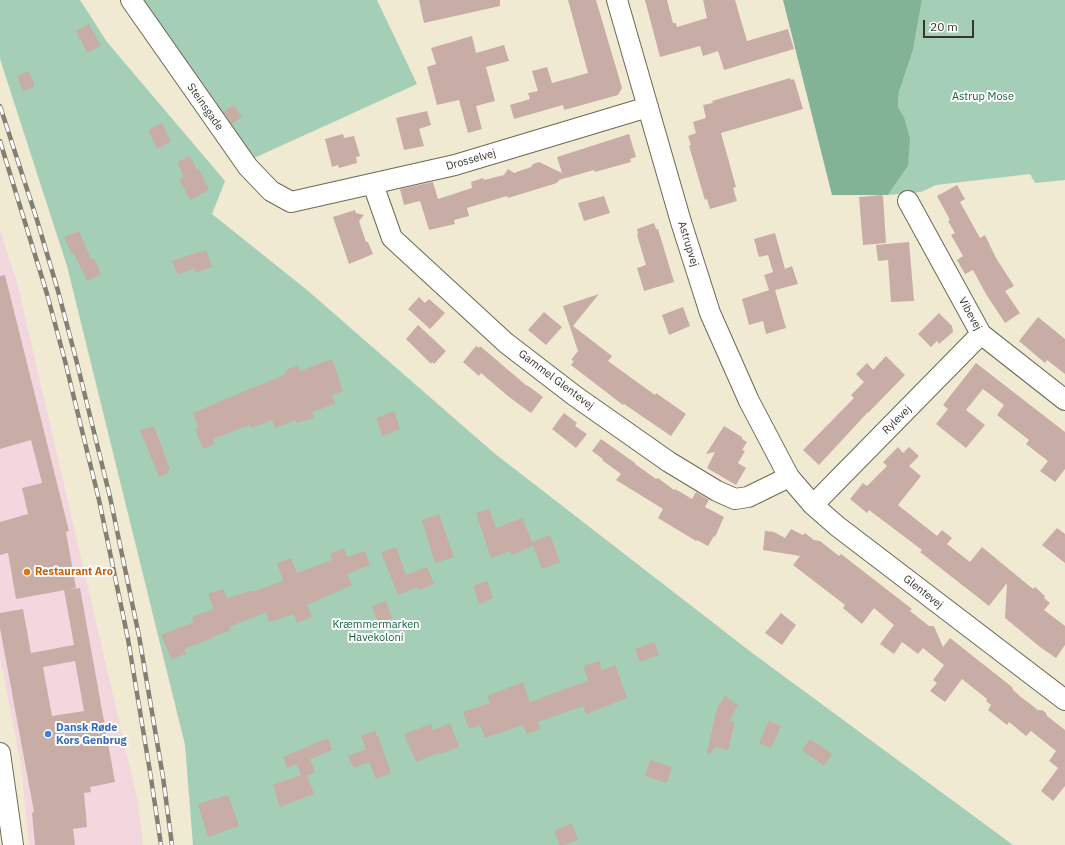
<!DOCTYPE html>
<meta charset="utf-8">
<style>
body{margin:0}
#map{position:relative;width:1065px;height:845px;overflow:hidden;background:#f1ead2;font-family:"IBM Plex Sans",sans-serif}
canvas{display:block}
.scale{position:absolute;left:923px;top:20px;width:51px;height:18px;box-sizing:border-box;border:2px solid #38352c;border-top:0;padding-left:5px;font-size:12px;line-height:14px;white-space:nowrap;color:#38352c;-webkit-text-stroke:3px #fff;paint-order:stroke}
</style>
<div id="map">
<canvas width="1065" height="845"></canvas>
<div class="scale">20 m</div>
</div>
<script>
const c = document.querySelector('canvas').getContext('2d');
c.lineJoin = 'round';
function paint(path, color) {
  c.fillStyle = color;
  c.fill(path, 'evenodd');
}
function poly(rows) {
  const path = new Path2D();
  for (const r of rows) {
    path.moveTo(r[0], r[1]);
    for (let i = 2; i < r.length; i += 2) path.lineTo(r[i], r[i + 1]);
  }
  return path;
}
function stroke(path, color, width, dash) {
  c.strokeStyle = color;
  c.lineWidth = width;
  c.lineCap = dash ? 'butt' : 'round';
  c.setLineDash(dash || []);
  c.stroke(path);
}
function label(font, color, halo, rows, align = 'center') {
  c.font = font + ' "IBM Plex Sans",sans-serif';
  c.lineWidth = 4;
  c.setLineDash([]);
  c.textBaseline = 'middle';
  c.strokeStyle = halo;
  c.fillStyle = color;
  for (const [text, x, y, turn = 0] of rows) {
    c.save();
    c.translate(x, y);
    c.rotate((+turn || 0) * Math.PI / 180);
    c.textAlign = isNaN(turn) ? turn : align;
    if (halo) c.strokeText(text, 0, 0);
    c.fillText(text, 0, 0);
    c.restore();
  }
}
const industrial = poly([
 [0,230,17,282,138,802,143,845,29,845,21,765,0,658]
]);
const green = poly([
 [0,0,80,0,107,42,225,181,212,214,307,290,494,453,751,652,1013,845,193,845,185,745,67,266,0,59],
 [141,0,377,0,417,84,252,159],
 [922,0,1065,0,1065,180,1035,183,1030,174,936,185,921,192,888,195,908,166,904,117,898,107,899,92,913,50]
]);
const forest = poly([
 [783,0,922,0,913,50,899,92,898,107,904,117,910,139,908,166,888,195,832,195]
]);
const building = poly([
 [419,0,500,0,500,6,424,23],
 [568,0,596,0,622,88,618,95,564,110,563,105,514,119,510,105,530,99,528,93,538,91,532,71,547,67,552,83,588,73],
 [645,0,667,0,673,23,676,23,677,27,707,18,703,0,735,0,747,41,788,29,794,49,724,70,718,51,703,56,700,46,660,57],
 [89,24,101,46,87,53,76,31],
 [472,36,476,53,504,45,509,61,486,67,495,101,476,106,482,129,468,133,459,100,437,105,427,67,436,64,431,48],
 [29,71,35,86,23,91,17,76],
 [790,78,791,80,794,79,803,109,721,133,736,187,733,188,737,201,710,209,707,199,705,200,689,146,691,145,688,136,696,133,693,122,706,118,703,105,713,103,712,101],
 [234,105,242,117,232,124,223,112],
 [427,111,431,125,419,129,424,146,404,150,396,118],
 [162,123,171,142,157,149,148,130],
 [343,134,344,138,354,136,360,156,356,157,357,163,339,168,338,165,332,167,325,139],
 [629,134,636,157,630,159,631,162,595,172,594,170,559,180,559,181,557,182,557,183,508,198,507,196,467,208,469,216,454,220,455,224,429,230,420,201,404,205,400,189,433,182,438,199,472,188,471,182,483,178,484,180,504,175,508,169,514,173,531,167,533,164,539,162,562,173,557,157],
 [190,156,197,170,199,169,209,190,190,200,179,179,184,177,177,162],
 [957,185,965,199,960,202,980,238,985,235,996,258,1014,286,1005,291,1020,313,1005,323,986,294,973,270,965,274,957,260,963,256,951,235,955,233,948,221,950,220,937,196],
 [881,195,883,196,886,243,863,245,859,197],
 [604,196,610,213,584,221,578,203],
 [355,210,356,213,364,215,359,221,366,242,368,242,373,254,349,264,333,217],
 [654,223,656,229,658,229,674,282,644,291,637,268,646,265,637,235,638,234,637,229],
 [79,231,91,259,94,258,101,274,87,281,74,253,72,254,64,237],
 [775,233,785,269,792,266,798,284,775,290,786,328,766,334,763,321,749,325,742,299,769,290,764,275,773,272,768,255,759,257,754,239],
 [909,242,914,301,891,302,888,260,878,261,876,245],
 [206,250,212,267,195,273,194,268,178,275,172,261],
 [5,275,69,531,66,532,76,588,16,599,8,553,0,555,0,522,28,514,22,488,42,483,31,440,0,449,0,276],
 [599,294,573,326,612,356,608,361,655,395,656,393,686,414,671,436,624,404,623,405,571,365,574,361,571,360,578,351,563,306],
 [419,297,425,303,429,299,445,313,430,329,408,309],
 [683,307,690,326,669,335,662,315],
 [544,312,562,327,546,345,528,330],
 [939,313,952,326,953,332,939,344,937,341,931,347,918,334],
 [1038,317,1065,339,1065,374,1047,360,1045,363,1019,341],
 [418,325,446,351,434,364,432,362,431,364,406,339],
 [476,346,479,348,480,346,527,386,527,385,543,397,531,413,509,397,481,373,479,376,463,362],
 [886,356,905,375,868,413,868,412,819,465,803,450,854,398,851,395,864,382,856,374,867,363,873,370],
 [332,359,343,391,332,395,335,404,312,412,314,418,296,423,295,420,275,428,272,420,251,428,250,425,213,439,215,444,203,449,195,429,198,428,193,413,286,374,285,370,298,366,300,371],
 [976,363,1065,432,1065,469,1055,482,1040,471,1048,461,1026,444,1029,440,997,415,1004,405,983,389,966,410,985,425,966,448,936,424,948,409,943,405],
 [394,411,400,429,382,436,376,418],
 [564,413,577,423,575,426,587,434,576,448,552,429],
 [154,426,170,470,167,471,168,473,159,477,140,430],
 [724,426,742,437,742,439,747,442,742,450,745,451,738,463,746,468,736,485,707,468,715,452,706,454],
 [601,439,635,463,635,464,656,479,658,478,674,490,675,489,692,499,696,492,709,500,705,507,724,517,715,537,714,536,708,546,697,540,696,541,658,518,663,509,616,480,621,474,602,460,603,459,592,451],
 [898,447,903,453,909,447,919,456,909,466,921,476,898,505,937,536,942,530,952,538,947,544,970,562,982,547,1033,589,1035,587,1045,596,1044,598,1050,603,1044,610,1065,626,1065,645,1056,658,1040,647,1005,618,1007,583,989,606,920,552,922,550,869,510,867,513,850,499,863,483,867,486,887,466,883,462],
 [489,509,496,528,522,518,532,542,550,535,560,562,542,569,533,546,512,555,511,551,491,558,476,513],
 [439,514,454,557,435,563,422,520],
 [1057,528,1065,534,1065,563,1042,545],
 [791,529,803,535,805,533,814,540,820,541,839,556,841,554,912,609,910,611,929,626,934,626,943,647,950,638,1012,687,1013,690,1021,697,1038,710,1042,710,1046,713,1047,716,1065,730,1065,786,1053,801,1041,791,1058,768,1049,761,1056,751,1031,731,1026,736,1009,722,1007,725,988,710,991,705,986,701,987,699,962,679,945,702,930,691,937,683,933,680,944,665,923,648,918,654,902,642,894,654,880,644,894,625,874,608,862,624,843,608,845,605,793,565,800,556,763,550,765,531,774,532,785,538],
 [396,547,406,575,427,567,434,584,419,590,418,587,398,595,381,552],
 [344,548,347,557,365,551,370,565,347,574,352,585,307,605,312,617,297,623,294,614,269,622,266,612,229,627,231,630,212,637,213,638,184,649,186,654,171,659,161,635,194,622,192,617,214,609,208,594,223,589,227,598,251,591,252,592,283,581,277,563,291,558,297,573,332,560,330,554],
 [487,581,493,598,479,604,473,586],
 [80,588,115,782,90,787,91,792,84,793,87,827,73,829,75,845,35,845,32,813,34,812,0,628,0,613,23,609,31,653,74,645,64,590],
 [75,661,84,711,52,716,43,667],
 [386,601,392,618,378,623,372,606],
 [781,613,796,625,782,645,765,633],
 [654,642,659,655,640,662,635,649],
 [599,661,602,670,615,665,627,698,586,714,583,706,538,722,540,729,527,734,523,725,485,738,480,725,469,729,463,712,490,703,487,696,523,682,530,702,588,681,583,666],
 [725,696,738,705,729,721,735,722,728,750,715,747,710,754,707,753,717,708],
 [769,721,781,726,771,748,759,743],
 [450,723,459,747,441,754,440,752,416,762,404,734,431,724,433,730],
 [375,731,377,736,378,736,391,773,376,779,369,762,354,768,348,756,366,749,361,736],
 [328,738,332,750,310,759,315,772,307,776,314,794,280,807,273,785,301,775,297,764,287,768,283,757],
 [810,739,832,754,824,766,802,750],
 [650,760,672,767,667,783,645,776],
 [228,795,239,826,208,837,198,804],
 [572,823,578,840,564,845,560,845,554,831]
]);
const minor = poly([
 [131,0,248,167,271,191,291,202,455,165,648,107],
 [617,0,681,222,710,313,749,401,789,477,813,505,837,526,1065,700],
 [374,184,375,190,392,238,506,343,575,396,669,462,717,491,735,499,748,497,789,477],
 [908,201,981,334,1065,400],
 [813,505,981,334],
 [0,753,13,845]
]);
const rail = poly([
 [0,106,37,220,58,291,76,359,110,497,139,636,163,777,172,845],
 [0,141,47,294,65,361,99,500,128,639,151,778,161,845]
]);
const markers = [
 [27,572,4,"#e8710a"],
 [48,734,4,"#3f7fe0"]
];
const parkNames = [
 ["Astrup Mose",983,97],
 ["Kræmmermarken",376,625],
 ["Havekoloni",376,638]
];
const streetNames = [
 ["Steinsgade",205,107,55],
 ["Drosselvej",471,160,-16],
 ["Astrupvej",688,244,73],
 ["Vibevej",970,314,61],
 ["Gammel Glentevej",556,380,37],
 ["Rylevej",897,420,-45],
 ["Glentevej",923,592,38]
];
const foodNames = [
 ["Restaurant Aro",35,572]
];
const shopNames = [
 ["Dansk Røde",56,728],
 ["Kors Genbrug",56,741]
];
paint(industrial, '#f2d8de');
paint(green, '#a4ceb5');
paint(forest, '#83b397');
paint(building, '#c7ada6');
stroke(minor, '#6e6853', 22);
stroke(minor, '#fff', 20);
stroke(rail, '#847f70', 4.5);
stroke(rail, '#fff', 3, [9]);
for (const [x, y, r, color] of markers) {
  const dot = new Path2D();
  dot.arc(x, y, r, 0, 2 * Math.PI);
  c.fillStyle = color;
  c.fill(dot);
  stroke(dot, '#fff', 1.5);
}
label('11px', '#0f623f', '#fff', parkNames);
label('11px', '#38352c', '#fff', streetNames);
label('bold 11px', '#c56008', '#fff', foodNames, 'left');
label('bold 11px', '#366cbe', '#fff', shopNames, 'left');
</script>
